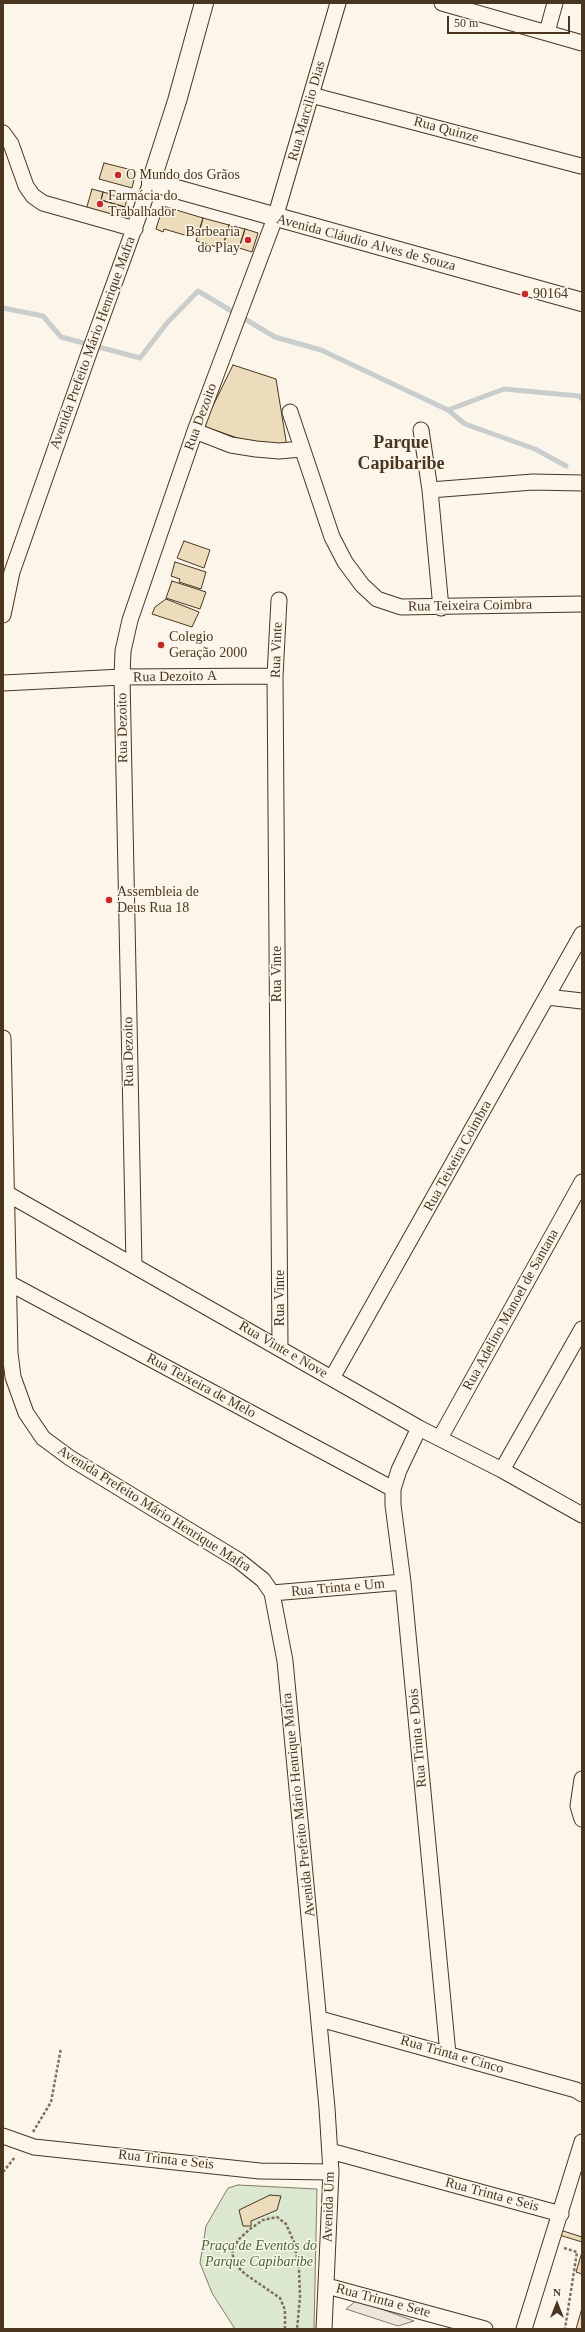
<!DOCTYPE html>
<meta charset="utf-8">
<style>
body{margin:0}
#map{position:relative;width:585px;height:2332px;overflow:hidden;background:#fbf6e9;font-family:"Times New Roman",serif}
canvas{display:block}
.frame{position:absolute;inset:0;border:4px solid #4a3520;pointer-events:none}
.north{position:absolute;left:537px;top:2284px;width:40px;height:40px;-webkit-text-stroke:3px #fbf6e9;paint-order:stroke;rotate:0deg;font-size:11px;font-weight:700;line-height:16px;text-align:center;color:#4a3520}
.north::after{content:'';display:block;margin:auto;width:14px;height:18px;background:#4a3520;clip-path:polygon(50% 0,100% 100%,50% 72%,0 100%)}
.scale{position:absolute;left:447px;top:16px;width:123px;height:18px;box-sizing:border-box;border:2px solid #4a3520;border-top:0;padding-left:5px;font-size:12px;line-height:14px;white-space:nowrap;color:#4a3520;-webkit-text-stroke:3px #fbf6e9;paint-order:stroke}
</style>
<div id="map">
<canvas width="585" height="2332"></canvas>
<div class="frame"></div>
<div class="north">N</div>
<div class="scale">50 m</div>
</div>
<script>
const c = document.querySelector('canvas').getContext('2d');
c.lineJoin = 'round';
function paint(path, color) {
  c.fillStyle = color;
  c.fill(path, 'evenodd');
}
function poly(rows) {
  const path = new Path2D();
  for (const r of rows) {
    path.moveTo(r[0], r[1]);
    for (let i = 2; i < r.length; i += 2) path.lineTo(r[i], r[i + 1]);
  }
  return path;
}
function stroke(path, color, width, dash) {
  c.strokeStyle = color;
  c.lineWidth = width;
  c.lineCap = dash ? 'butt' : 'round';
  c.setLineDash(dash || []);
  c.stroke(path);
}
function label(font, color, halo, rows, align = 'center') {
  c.font = font + ' "Times New Roman",serif';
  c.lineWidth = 3;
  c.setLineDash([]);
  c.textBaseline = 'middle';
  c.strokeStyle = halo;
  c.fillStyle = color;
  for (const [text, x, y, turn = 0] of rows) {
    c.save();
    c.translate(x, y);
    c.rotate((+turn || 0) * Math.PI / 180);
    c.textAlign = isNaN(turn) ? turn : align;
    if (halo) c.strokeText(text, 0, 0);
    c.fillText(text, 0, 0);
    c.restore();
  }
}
const green = poly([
 [238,2185,317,2189,314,2329,235,2329,212,2293,200,2263,206,2226,228,2188,238,2185]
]);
const parking = poly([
 [357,2300,414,2321,398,2326,346,2309,357,2300]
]);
const stream = poly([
 [3,308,43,316,61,337,140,358,167,323,198,291,275,337,321,350,448,410,504,389,579,396,582,399],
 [448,410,465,424,535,449,566,466]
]);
const building = poly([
 [104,163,136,171,132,188,99,179,104,163],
 [92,189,103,192,101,200,125,207,121,220,86,210,92,189],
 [103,192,127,199,125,207,101,200,103,192],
 [163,206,203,218,198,236,189,234,188,236,164,229,163,232,156,229,163,206],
 [203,218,229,225,224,242,218,241,217,247,196,241,203,218],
 [229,225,245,229,239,248,224,243,229,225],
 [245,229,258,233,252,252,239,248,245,229],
 [233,365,276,379,287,447,252,443,203,426,233,365],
 [184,541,210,550,204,568,177,558,184,541],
 [175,562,206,572,201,589,179,582,180,579,171,576,175,562],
 [172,581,206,592,200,609,166,598,172,581],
 [166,599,199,612,192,627,152,614,155,607,166,599],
 [270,2195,281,2196,277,2210,251,2221,251,2226,243,2226,239,2210,270,2195],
 [557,2229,582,2237,582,2242,556,2234,557,2229],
 [582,2252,582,2274,576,2272,582,2252],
 [582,2308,582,2329,576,2329,582,2308]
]);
const path = poly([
 [33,2132,51,2102,61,2048],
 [3,2172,15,2157],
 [564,2248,577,2252,565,2329],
 [285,2329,285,2310,280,2298,245,2274,236,2265,232,2253,238,2240,250,2229,263,2220,277,2217,286,2224,294,2242,299,2269,300,2297,297,2329]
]);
const minor = poly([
 [442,3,582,43],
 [547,32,555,3],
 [311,95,581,166],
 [3,133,11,144,26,186,33,196,43,203,135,229],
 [290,412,332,537,345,562,362,585,377,599,401,607,582,604],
 [421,430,430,490,441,608],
 [195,431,231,445,256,449,279,451,302,449],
 [430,490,533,482,582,483],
 [279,600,275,676,280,1347],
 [3,615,12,572,89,353,151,182],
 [3,683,122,677,275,676],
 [547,997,582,1001],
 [3,1038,10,1353,13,1377,26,1413,43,1438,70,1458,238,1560,263,1580,272,1593,285,1661,327,2108,331,2172,324,2329],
 [6,1193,419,1428,502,1470,582,1515],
 [134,1265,122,677,123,651,130,620,195,431,275,218,338,3],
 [9,1283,393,1489],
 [332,1378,582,934],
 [419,1428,399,1470,393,1489,393,1505,403,1582,448,2054],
 [440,1438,582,1182],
 [502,1470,582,1329],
 [272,1593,403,1582],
 [582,1779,578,1806,582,1819],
 [320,2019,576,2090,582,2094],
 [3,2136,34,2147,260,2171,331,2172],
 [330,2151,561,2214],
 [327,2286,485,2329],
 [524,2329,582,2142]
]);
const tertiary = poly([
 [204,3,177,101,151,182,582,302]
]);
const markers = [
 [118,175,4,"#c62828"],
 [100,204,4,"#c62828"],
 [248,240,4,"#c62828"],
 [525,294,4,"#c62828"],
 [161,645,4,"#c62828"],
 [109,900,4,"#c62828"]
];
const streetNames = [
 ["Rua Marcilio Dias",307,111,-74],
 ["Rua Quinze",446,130,15],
 ["Avenida Cláudio Alves de Souza",366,243,15],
 ["Avenida Prefeito Mário Henrique Mafra",93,343,-70],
 ["Rua Dezoito",201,417,-70],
 ["Rua Teixeira Coimbra",470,606,-1],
 ["Rua Vinte",277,650,-88],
 ["Rua Dezoito A",175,677,-1],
 ["Rua Dezoito",123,728,-91],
 ["Rua Vinte",277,974,-90],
 ["Rua Dezoito",129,1052,-91],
 ["Rua Teixeira Coimbra",458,1156,-61],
 ["Rua Vinte",280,1298,-90],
 ["Rua Adelino Manoel de Santana",511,1310,-61],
 ["Rua Vinte e Nove",283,1350,30],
 ["Rua Teixeira de Melo",201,1386,28],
 ["Avenida Prefeito Mário Henrique Mafra",154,1509,32],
 ["Rua Trinta e Um",338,1588,-5],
 ["Rua Trinta e Dois",418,1738,-95],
 ["Avenida Prefeito Mário Henrique Mafra",299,1805,-96],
 ["Rua Trinta e Cinco",452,2055,16],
 ["Rua Trinta e Seis",166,2160,6],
 ["Rua Trinta e Seis",492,2195,15],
 ["Avenida Um",329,2207,-88],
 ["Rua Trinta e Sete",383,2301,15]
];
const poiNames = [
 ["O Mundo dos Grãos",126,175],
 ["Farmácia do",108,196],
 ["Trabalhador",108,212],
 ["Barbearia",240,232,"right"],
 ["do Play",240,248,"right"],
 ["90164",533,294],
 ["Colegio",169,637],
 ["Geração 2000",169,653],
 ["Assembleia de",117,892],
 ["Deus Rua 18",117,908]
];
const parkNames = [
 ["Praça de Eventos do",259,2246],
 ["Parque Capibaribe",259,2262]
];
const districtNames = [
 ["Parque",401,443],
 ["Capibaribe",401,464]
];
paint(green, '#dce7d0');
stroke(green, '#887966', 1);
paint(parking, '#ede7d9');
stroke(parking, '#887966', 1);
stroke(stream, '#c9cecd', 5);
paint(building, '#ecdcbc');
stroke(building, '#4a3520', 1);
stroke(minor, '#4a3520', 17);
stroke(tertiary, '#4a3520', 20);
stroke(path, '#7f6f5c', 2.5, [3, 2]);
stroke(minor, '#fbf6e9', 15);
stroke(tertiary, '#fbf6e9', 18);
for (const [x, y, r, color] of markers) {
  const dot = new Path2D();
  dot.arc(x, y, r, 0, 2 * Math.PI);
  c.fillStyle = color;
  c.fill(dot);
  stroke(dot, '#fbf6e9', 1.5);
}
label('14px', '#4a3520', '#fbf6e9', streetNames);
label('14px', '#4a3520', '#fbf6e9', poiNames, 'left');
label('italic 14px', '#436837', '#fbf6e9', parkNames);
label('bold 18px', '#4a3520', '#fbf6e9', districtNames);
</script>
